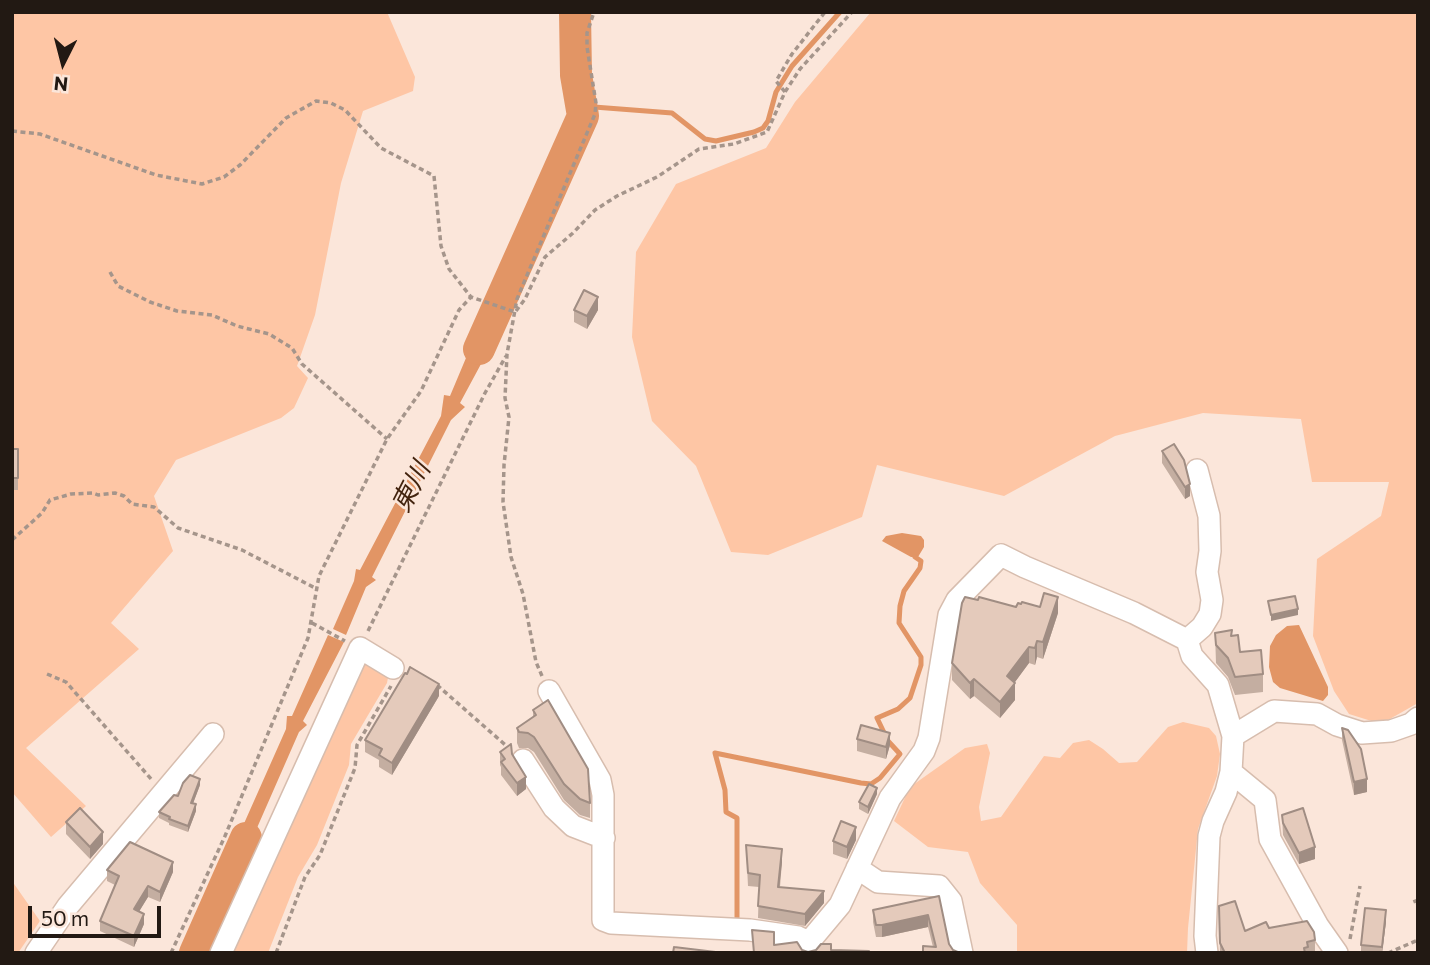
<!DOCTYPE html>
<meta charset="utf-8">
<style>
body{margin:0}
#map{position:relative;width:1430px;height:965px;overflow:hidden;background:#fbe6da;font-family:Commissioner,sans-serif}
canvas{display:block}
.frame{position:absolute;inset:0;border:14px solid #221913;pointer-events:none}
.north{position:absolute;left:28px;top:28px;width:70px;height:70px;-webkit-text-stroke:5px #fbe6da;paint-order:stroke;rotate:186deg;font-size:19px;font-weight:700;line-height:28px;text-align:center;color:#221913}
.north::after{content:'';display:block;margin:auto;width:24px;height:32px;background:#221913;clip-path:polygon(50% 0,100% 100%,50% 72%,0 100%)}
.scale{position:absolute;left:28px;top:906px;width:133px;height:32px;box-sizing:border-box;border:4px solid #221913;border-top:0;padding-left:9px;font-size:21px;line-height:24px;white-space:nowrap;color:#221913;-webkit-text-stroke:5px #fbe6da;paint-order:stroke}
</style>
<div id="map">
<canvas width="1430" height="965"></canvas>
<div class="frame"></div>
<div class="north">N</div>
<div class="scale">50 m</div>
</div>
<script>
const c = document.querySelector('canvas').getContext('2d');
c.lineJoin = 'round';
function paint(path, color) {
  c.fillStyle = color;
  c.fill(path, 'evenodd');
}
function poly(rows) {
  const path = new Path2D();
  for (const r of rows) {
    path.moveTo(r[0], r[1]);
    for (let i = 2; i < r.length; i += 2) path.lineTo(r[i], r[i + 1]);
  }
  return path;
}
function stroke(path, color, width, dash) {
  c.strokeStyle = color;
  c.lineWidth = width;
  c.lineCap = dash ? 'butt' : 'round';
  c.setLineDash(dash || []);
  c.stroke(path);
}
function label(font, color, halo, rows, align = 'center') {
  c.font = font + ' Commissioner,"Noto Sans JP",sans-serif';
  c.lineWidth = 5;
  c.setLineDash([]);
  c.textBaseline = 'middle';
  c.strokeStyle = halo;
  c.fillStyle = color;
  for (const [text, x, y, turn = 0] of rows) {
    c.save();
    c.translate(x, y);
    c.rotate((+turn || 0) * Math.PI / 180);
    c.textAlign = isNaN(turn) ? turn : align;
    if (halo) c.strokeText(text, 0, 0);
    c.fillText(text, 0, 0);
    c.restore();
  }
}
const green = poly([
 [12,12,387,12,415,77,413,91,363,111,341,183,315,315,297,366,308,378,294,408,281,418,176,460,154,496,173,551,111,623,139,649,26,748,86,806,51,837,12,792],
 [871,12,1418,12,1418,703,1381,724,1349,714,1334,691,1313,636,1317,559,1381,516,1389,482,1312,482,1301,419,1203,413,1115,436,1004,496,877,465,862,517,768,555,731,552,696,466,652,421,632,337,636,252,676,184,766,148,795,102],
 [363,659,389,672,387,683,351,744,349,765,317,845,298,877,268,953,230,953],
 [1183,722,1209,728,1216,736,1220,754,1217,776,1198,829,1188,928,1187,953,1017,953,1017,925,980,883,968,852,928,847,894,821,910,787,965,748,987,744,990,753,979,807,981,821,1001,817,1044,756,1060,758,1073,743,1089,740,1103,749,1119,763,1137,762,1168,727],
 [12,881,40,921,18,953,12,953]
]);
const water = poly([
 [487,308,502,312,481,364,460,403,465,407,451,420,372,577,376,580,366,587,346,635,333,629,354,581,356,569,360,570,441,416,444,395,450,396],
 [902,533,921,536,924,540,924,547,918,557,911,557,882,541,886,536],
 [1299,625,1328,687,1328,695,1323,701,1280,688,1273,682,1269,667,1270,646,1276,635,1287,626],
 [328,635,344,642,303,721,307,725,299,732,235,878,222,873,286,729,287,716,292,716],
 [218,878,232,884,202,953,185,953]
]);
const stream = poly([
 [581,106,672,113,705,139,716,141,754,132,763,128,768,121,776,92,792,66,840,12],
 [737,923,737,818,726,812,725,790,715,753,861,783,871,784,880,778,900,754,888,741,877,718,898,709,910,698,921,665,921,657,899,623,900,606,904,591,920,568,921,561,915,557]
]);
const river = poly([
 [479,349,583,116,576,75,575,12],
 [195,953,246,838]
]);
const path = poly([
 [785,92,776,81,792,54,825,12],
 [12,131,40,134,156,175,202,184,224,177,240,165,286,118,316,101,331,103,345,110,381,148,434,176,441,246,449,269,471,297,515,312],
 [110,272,118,286,150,302,177,311,212,315,237,326,269,334,292,348,302,364,387,439],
 [516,311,525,299,545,257,573,233,595,210,617,196,657,177,699,149,734,144,767,132,785,92,800,69,852,12],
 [12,540,42,513,50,500,71,494,93,493,98,495,115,493,124,496,132,504,154,507,178,528,242,550,317,589],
 [312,623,345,641],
 [368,631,485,393,506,356],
 [47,674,66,682,152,780],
 [542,676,536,662,523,594,511,557,503,502,504,465,509,417,505,398,507,354,517,299,595,114,596,103,587,47,587,33,594,12],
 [437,685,510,749],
 [1418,900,1413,902,1418,903],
 [1350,939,1360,886],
 [171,953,225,836,308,638,319,576,387,439,421,391,459,310,471,297],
 [276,953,305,877,320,855,355,768,357,745,391,686],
 [1388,953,1418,940]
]);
const minor = poly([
 [1187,640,1202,627,1210,614,1212,600,1207,572,1210,551,1209,516,1197,470],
 [549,691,600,780,603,795,603,920,611,923,750,930,798,937,809,942],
 [1233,736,1274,711,1317,714,1337,725,1362,733,1391,731,1411,724,1418,718],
 [523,760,554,808,573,826,604,838],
 [1231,772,1265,800,1270,839,1318,926,1337,953],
 [857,868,878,882,939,886,951,901,962,953],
 [36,953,68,906,213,734],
 [221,953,360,648,393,668],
 [809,953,809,942,840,905,890,798,924,751,929,738,949,615,957,600,1001,555,1025,567,1134,613,1187,640,1192,656,1218,685,1233,736,1231,772,1226,792,1213,821,1209,836,1205,936,1207,953]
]);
const wall = poly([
 [574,310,598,310,587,329,574,322],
 [12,449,18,449,18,490,12,490],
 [1162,451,1190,484,1190,496,1185,499,1162,463],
 [978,600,1016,607,1021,604,1058,613,1043,659,1037,657,1035,665,1029,663,1014,683,1015,700,1000,718,974,696,970,699,952,680,952,663],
 [1215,633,1232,636,1240,652,1263,674,1263,692,1235,695,1228,677,1216,663],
 [439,696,392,775,379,767,379,760,365,752,365,740],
 [533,710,590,803,590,818,580,815,564,800,534,752,528,748,519,748,517,743,517,728,533,718],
 [1342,728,1367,792,1354,795,1342,740],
 [857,739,890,745,886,759,857,751],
 [500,752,512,754,526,789,517,796,501,775,501,767,500,765],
 [200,785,193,803,196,811,188,832,169,825,169,823,159,818,159,812],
 [877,794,868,814,859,809,859,802],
 [1282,815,1315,859,1299,864,1283,835],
 [66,822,103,844,90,859,66,834],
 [856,840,847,859,833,854,833,841],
 [746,845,782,862,780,887,824,903,805,926,758,918,759,887,748,886],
 [107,870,173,872,160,902,148,897,139,911,144,924,134,947,100,931,100,921,115,885,107,881],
 [939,896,949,944,953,950,933,947,928,927,882,937,876,937,873,922,873,910],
 [1219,906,1245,931,1269,928,1315,940,1315,952,1220,953],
 [1386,922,1382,953,1361,953,1361,945]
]);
const shadedWall = poly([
 [598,297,598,310,587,329,587,316],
 [1190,484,1190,496,1185,499,1185,487],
 [1058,597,1058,613,1043,659,1043,642],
 [1298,609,1298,615,1271,621,1271,615],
 [1037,641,1037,657,1035,665,1035,648],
 [1029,647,1029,663,1007,693,1007,676],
 [974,679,974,696,970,699,970,683],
 [1015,683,1015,700,1000,718,1000,702],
 [439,684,439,696,392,775,392,763],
 [890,733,890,745,886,759,886,747],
 [526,777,526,789,517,796,517,783],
 [200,779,200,785,191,809,191,803],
 [1367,779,1367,792,1354,795,1354,782],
 [877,788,877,794,868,814,868,807],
 [196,804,196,811,188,832,188,826],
 [856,827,856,840,847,859,847,847],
 [103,832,103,844,90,859,90,847],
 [1315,847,1315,859,1299,864,1299,853],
 [782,849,782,862,778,899,778,887],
 [173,862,173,872,160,902,160,892],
 [148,886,148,897,134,920,134,909],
 [824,891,824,903,805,926,805,914],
 [1386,910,1386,922,1382,953,1382,947],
 [144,914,144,924,134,947,134,936],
 [928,915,928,927,882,937,882,925]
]);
const building = poly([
 [584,290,598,297,587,316,574,310,584,290],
 [1174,444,1184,460,1190,484,1185,487,1162,451,1174,444],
 [12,449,18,449,18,478,12,478,12,449],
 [1044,593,1058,597,1043,642,1037,641,1035,648,1029,647,1007,676,1015,683,1000,702,974,679,970,683,952,663,962,603,965,597,978,600,979,597,1016,607,1018,603,1021,604,1022,602,1040,607,1044,593],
 [1295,596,1298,609,1271,615,1268,601,1295,596],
 [1232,630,1231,636,1238,635,1240,652,1261,650,1263,674,1235,677,1228,658,1216,645,1215,633,1232,630],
 [410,667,439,684,392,763,379,755,382,749,365,740,405,673,407,674,410,667],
 [548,700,588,769,590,803,580,799,564,784,534,737,528,733,519,732,517,728,536,715,533,710,548,700],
 [861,725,890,733,886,747,857,739,861,725],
 [1342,728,1348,730,1361,749,1367,779,1354,782,1342,728],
 [511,744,512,754,526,777,517,783,501,762,505,759,500,752,511,744],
 [190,775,200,779,191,803,196,804,188,826,169,819,170,817,159,812,174,795,178,796,183,783,190,775],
 [869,784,877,788,868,807,859,802,869,784],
 [80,808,103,832,90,847,66,822,80,808],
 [1303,808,1315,847,1299,853,1283,823,1282,815,1303,808],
 [841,821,856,827,847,847,833,841,841,821],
 [130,842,173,862,160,892,148,886,134,909,144,914,134,936,100,921,119,876,107,870,130,842],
 [746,845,782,849,778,887,824,891,805,914,758,906,760,875,748,873,746,845],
 [939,896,949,944,953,950,960,953,923,953,923,946,936,947,928,915,882,925,876,925,873,910,939,896],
 [1235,901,1245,931,1266,922,1269,928,1307,921,1314,932,1315,940,1307,942,1308,947,1304,948,1305,953,1225,953,1220,943,1219,906,1235,901],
 [1365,908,1386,910,1382,947,1361,945,1365,908],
 [752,930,774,932,774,945,797,942,802,950,808,952,816,950,821,944,831,944,831,950,869,951,869,953,754,953,752,930],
 [674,947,724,953,673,953,674,947]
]);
const waterNames = [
 ["東川",411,487,-63]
];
paint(green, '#fec6a5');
paint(water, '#e29565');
stroke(stream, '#e29565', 5);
stroke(river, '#e29565', 32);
stroke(minor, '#d7bdae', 24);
stroke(path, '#a5958b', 3.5, [5, 3.5]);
stroke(minor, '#fff', 21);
paint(wall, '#c4aea1');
paint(shadedWall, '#a08d83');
paint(building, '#e4cabb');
stroke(building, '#a08d83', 2);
label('italic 26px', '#42230e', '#fbe6da', waterNames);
</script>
